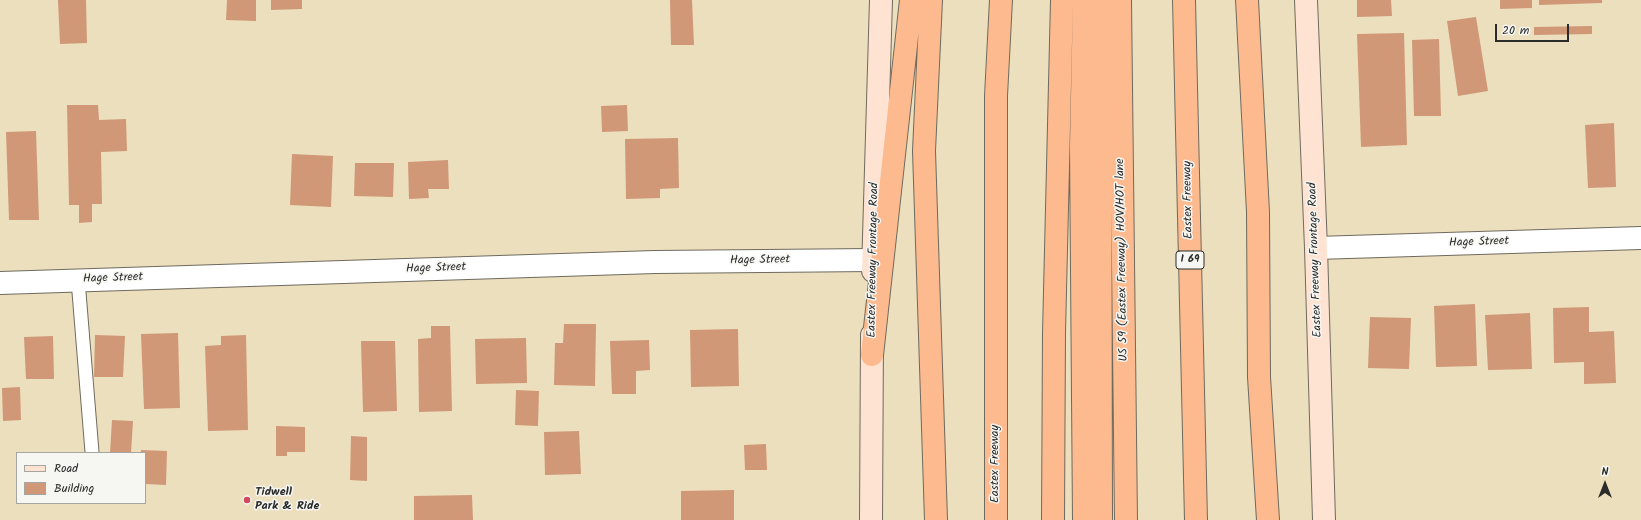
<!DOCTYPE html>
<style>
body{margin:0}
#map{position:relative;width:1641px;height:520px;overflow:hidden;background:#ecdfbd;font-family:Kalam,sans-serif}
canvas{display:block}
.legend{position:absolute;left:16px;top:452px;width:130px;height:52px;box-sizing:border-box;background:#f6f6f2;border:1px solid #a5a5a2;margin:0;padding:5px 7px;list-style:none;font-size:12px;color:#2b2b2b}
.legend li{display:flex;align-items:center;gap:8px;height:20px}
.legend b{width:20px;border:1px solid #a5a5a2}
.north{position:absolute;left:1585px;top:464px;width:40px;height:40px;-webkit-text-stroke:3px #f6f6f2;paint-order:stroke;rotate:0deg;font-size:11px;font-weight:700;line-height:16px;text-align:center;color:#2b2b2b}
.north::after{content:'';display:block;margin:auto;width:14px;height:18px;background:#2b2b2b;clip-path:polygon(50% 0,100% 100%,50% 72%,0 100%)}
.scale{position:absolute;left:1495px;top:24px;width:74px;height:18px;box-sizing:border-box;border:2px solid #2b2b2b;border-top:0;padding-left:5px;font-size:12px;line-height:14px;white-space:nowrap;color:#2b2b2b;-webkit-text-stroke:3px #f6f6f2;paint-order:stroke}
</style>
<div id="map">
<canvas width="1641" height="520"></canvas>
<ul class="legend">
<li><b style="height:5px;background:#fee3d2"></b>Road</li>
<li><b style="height:11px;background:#d09877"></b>Building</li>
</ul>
<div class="north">N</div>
<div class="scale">20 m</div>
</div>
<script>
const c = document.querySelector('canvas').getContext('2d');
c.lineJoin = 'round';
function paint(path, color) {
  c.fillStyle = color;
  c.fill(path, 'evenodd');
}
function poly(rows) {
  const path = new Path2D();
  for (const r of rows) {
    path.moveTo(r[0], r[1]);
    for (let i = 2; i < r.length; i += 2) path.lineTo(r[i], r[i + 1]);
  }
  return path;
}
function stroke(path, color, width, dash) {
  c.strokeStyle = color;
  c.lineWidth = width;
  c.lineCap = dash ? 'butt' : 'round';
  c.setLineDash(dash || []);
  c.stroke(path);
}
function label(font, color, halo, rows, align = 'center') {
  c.font = font + ' Kalam,sans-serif';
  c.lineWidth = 3;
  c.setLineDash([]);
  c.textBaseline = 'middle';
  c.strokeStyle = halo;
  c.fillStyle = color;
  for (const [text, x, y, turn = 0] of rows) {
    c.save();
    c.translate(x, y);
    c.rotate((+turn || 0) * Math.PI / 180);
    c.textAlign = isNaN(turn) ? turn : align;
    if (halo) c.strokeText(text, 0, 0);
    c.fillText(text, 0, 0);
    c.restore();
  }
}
const building = poly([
 [58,0,86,0,87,43,60,44],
 [227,0,256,0,256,21,226,20],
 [271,0,302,0,302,9,271,10],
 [670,0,692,0,694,45,671,45],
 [1357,0,1391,0,1392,16,1357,17],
 [1500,0,1532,0,1532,8,1500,9],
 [1539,0,1602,0,1602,3,1539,5],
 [1476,17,1488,91,1458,96,1447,21],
 [1592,26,1592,34,1534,35,1534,27],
 [1404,33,1407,145,1361,147,1357,34],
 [1439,39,1441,116,1414,116,1412,40],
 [67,105,98,105,99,120,126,119,127,151,101,152,102,204,92,204,92,222,79,223,79,205,69,205],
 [627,105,628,131,602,132,601,106],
 [1614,123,1616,187,1588,188,1585,125],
 [36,131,39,220,9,220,6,132],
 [678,138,679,188,660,189,660,198,626,199,625,139],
 [292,154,333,156,331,207,290,205],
 [448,160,449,189,428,189,429,198,409,199,408,162],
 [355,163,394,163,393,197,354,196],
 [1475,304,1477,366,1436,367,1434,306],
 [1589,307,1589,332,1614,331,1616,383,1584,384,1584,362,1554,363,1553,308],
 [1530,313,1532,369,1488,370,1485,315],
 [1370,317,1411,318,1409,369,1368,368],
 [564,324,596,324,595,386,554,385,555,343,563,343],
 [431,326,450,326,452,411,419,412,418,339,431,338],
 [738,329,739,386,691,387,690,330],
 [178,333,180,408,144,409,141,334],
 [95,335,125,336,123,377,94,377],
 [246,335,248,430,208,431,205,346,221,345,221,336],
 [53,336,54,379,26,379,24,337],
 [526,338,527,383,476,384,475,339],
 [649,340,650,370,636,371,636,394,612,394,610,341],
 [361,341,395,341,397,411,363,412],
 [20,387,21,420,3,421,2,388],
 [516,390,539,391,538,426,515,425],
 [112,420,133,421,131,453,110,453],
 [276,426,305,427,305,452,287,452,287,456,276,456],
 [579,431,581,474,545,475,544,432],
 [351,436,367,437,367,481,350,480],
 [766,444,767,470,745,470,744,445],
 [141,450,167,451,166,485,145,484,145,453,141,453],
 [734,490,734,520,681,520,681,491],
 [472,495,473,520,414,520,414,496]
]);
const service = poly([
 [78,280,92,452]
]);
const minor = poly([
 [1316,248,1641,238],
 [0,283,655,262,873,260]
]);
const secondary = poly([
 [1306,0,1316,248,1324,520],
 [873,271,881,0],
 [871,520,872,335]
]);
const motorway = poly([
 [931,0,924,151,936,520],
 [1084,0,1081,147,1084,520],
 [1100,0,1101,520],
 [1120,0,1126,520],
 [1184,0,1196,520],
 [1247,0,1258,212,1259,377,1268,520],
 [872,355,911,0],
 [996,520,996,96,1001,0],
 [1053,520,1054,333,1062,0]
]);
const markers = [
 [247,500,4,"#d1495b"]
];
const shields = [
 [1190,260,28]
];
const shieldNames = [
 ["I 69",1190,260]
];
const streetNames = [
 ["Eastex Freeway",1189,200,-91],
 ["Hage Street",1479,243,-2],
 ["Eastex Freeway Frontage Road",874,260,-89],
 ["US 59 (Eastex Freeway) HOV/HOT lane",1123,260,-91],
 ["Eastex Freeway Frontage Road",1316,260,-92],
 ["Hage Street",760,261,-1],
 ["Hage Street",436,269,-2],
 ["Hage Street",113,279,-2],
 ["Eastex Freeway",996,464,-90]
];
const poiNames = [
 ["Tidwell",255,493],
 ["Park & Ride",255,507]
];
paint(building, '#d09877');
stroke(service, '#6f6a5e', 15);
stroke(minor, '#6f6a5e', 24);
stroke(secondary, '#6f6a5e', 24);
stroke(motorway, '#6f6a5e', 24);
stroke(service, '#fff', 13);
stroke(minor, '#fff', 22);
stroke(secondary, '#fee3d2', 22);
stroke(motorway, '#fcba8e', 22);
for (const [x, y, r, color] of markers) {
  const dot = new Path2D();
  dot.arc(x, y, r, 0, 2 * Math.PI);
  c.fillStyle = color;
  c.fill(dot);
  stroke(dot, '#f6f6f2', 1.5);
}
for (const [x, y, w] of shields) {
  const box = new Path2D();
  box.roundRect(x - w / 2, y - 9, w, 18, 3);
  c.fillStyle = '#f6f6f2';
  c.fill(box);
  stroke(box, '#2b2b2b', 1);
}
label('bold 11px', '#2b2b2b', null, shieldNames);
label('12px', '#2b2b2b', '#f6f6f2', streetNames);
label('bold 12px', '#2b2b2b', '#f6f6f2', poiNames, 'left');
</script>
